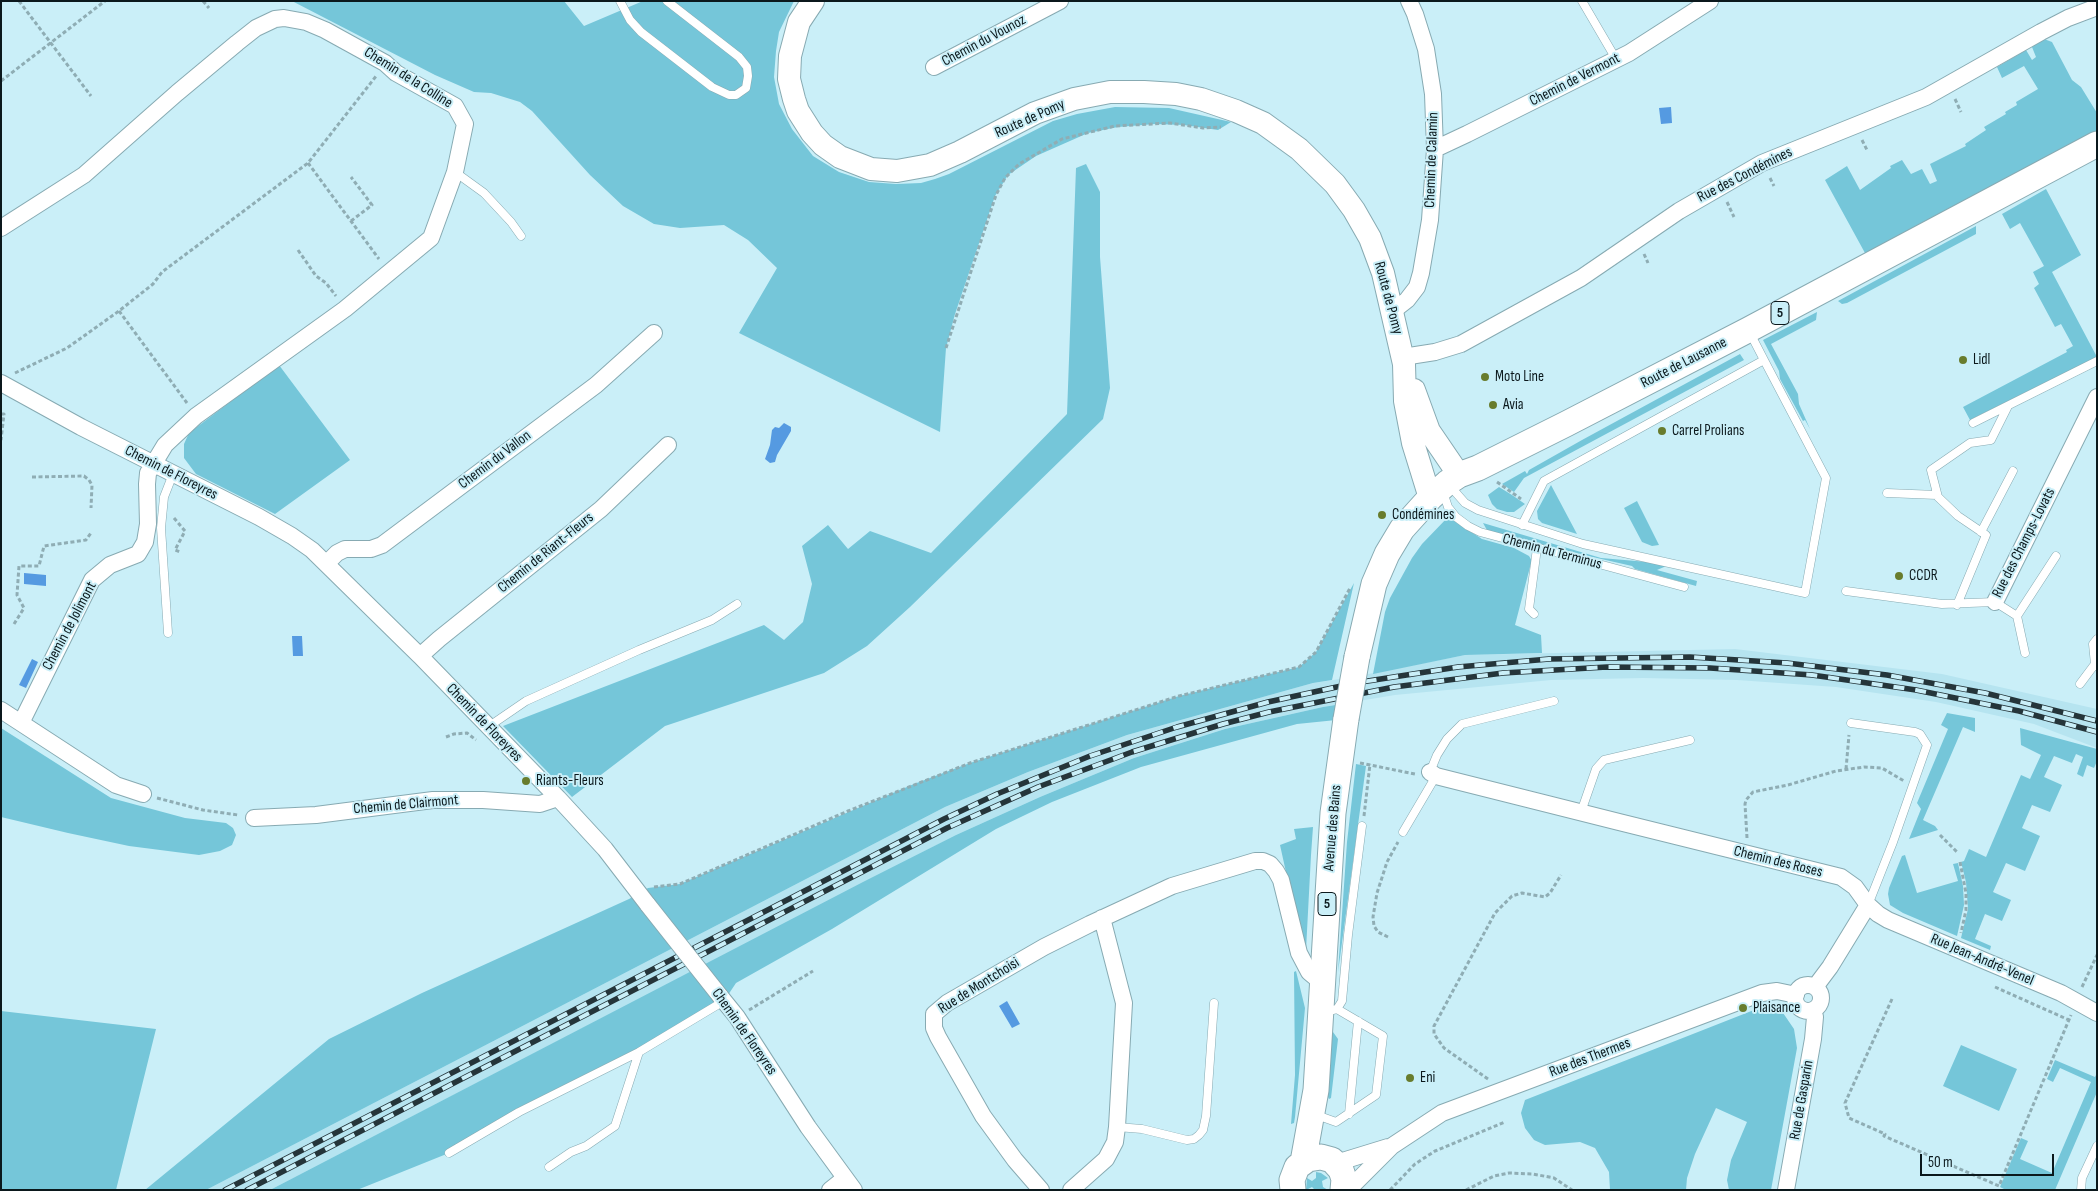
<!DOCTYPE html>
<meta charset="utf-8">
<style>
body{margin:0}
#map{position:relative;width:2098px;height:1191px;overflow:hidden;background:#caeff8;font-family:"Sofia Sans Condensed",sans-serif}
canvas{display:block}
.frame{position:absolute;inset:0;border:2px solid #0b181c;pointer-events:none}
.scale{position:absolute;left:1920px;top:1154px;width:134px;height:22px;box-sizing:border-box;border:2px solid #0b181c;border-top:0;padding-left:6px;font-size:15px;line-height:18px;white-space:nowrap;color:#0b181c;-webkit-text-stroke:4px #caeff8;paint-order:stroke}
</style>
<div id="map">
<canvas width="2098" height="1191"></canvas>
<div class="frame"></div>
<div class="scale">50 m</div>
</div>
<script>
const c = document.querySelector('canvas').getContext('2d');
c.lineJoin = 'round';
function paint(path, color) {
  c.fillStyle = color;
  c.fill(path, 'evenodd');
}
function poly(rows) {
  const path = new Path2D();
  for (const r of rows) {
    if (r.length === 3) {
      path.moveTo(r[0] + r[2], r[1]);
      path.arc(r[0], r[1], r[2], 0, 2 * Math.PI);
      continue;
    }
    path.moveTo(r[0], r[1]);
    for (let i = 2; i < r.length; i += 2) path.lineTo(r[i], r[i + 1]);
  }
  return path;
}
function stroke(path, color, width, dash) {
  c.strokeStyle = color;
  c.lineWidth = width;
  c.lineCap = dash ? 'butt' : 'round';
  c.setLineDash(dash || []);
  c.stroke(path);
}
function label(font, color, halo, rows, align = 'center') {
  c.font = font + ' "Sofia Sans Condensed",sans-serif';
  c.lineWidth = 4;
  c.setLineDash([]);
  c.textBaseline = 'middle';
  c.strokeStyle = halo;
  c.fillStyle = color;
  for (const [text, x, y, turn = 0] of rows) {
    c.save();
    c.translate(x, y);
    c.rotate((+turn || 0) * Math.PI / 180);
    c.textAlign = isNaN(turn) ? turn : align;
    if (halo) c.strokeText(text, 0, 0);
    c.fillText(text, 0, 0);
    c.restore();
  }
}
const built = poly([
 [1735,649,1942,674,2097,709,2097,748,2034,724,1936,702,1836,687,1737,680,1643,678,1551,680,1395,695,1323,707,1225,729,1134,758,1040,797,956,835,270,1190,206,1190,945,807,1028,772,1127,735,1313,683,1353,677,1465,655]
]);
const green = poly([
 [292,1,564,1,584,26,643,1,794,1,779,32,776,51,774,77,779,104,792,129,813,156,839,172,869,182,896,184,921,183,935,179,949,174,1053,121,1077,114,1115,107,1169,108,1231,122,1218,130,1184,125,1155,124,1118,127,1088,133,1036,156,1008,175,995,196,955,314,946,348,940,432,739,333,777,268,748,240,724,225,680,228,654,224,623,206,590,175,532,111,520,102,491,93,474,92,435,75],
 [2044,39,2052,42,2072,80,2081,87,2097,113,2097,133,1865,253,1825,180,1847,166,1860,190,1891,168,1890,166,1902,160,1911,174,1922,169,1930,184,1937,181,1930,164,1966,146,1965,144,1986,130,1984,127,2006,114,2005,112,2017,105,2016,102,2038,89,2024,66,2002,78,1997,67,2026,50,2032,60,2036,57,2032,47],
 [1086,164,1100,192,1100,257,1110,388,1103,419,910,607,867,646,824,673,665,726,572,797,503,726,764,625,784,640,803,622,812,584,802,546,828,525,848,549,870,531,931,553,1067,414,1076,168],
 [2046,189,2081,255,2052,272,2097,357,1970,420,1963,407,2067,352,2066,350,2073,346,2061,324,2055,327,2034,288,2039,284,2033,272,2044,266,2020,223,2010,229,2002,214],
 [1976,226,1976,234,1847,303,1842,304,1838,301],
 [1817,312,1816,320,1771,344,1798,394,1799,404,1810,429,1805,420,1803,421,1780,379,1779,371,1763,340],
 [1740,354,1744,360,1524,478,1514,492,1502,484,1525,471,1527,474,1529,470,1582,440],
 [279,365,350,460,275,514,196,474,184,458,184,444,189,433],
 [1551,485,1577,534,1542,523,1538,519,1537,511],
 [1499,487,1512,495,1525,504,1514,512,1507,512,1497,509,1492,504,1488,495],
 [1637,501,1659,545,1652,546,1642,542,1624,508],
 [1448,517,1482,539,1514,548,1529,556,1532,561,1530,567,1515,625,1541,635,1542,653,1465,655,1373,674,1385,612,1390,598,1412,558,1422,544],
 [1483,523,1601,558,1671,564,1657,570,1697,581,1696,586,1635,569,1632,566,1518,540,1488,532],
 [1354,583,1332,680,1313,683,1127,735,1028,772,945,807,206,1190,145,1190,329,1039,422,993,629,899,648,888,680,884,914,784,970,763,1179,696,1299,667,1316,652],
 [1348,703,1346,719,1297,724,1141,767,1052,802,996,829,832,929,736,983,724,1001,683,1026,449,1153,357,1190,270,1190,863,882,956,835,1040,797,1134,758,1225,729,1323,707],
 [1947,713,1975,718,1975,732,1963,727,1923,820,1935,826,1938,830,1909,839,1921,809,1917,803,1948,729,1941,725],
 [1,728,111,798,185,818,226,823,233,828,236,835,232,845,220,851,199,855,129,846,68,833,1,817],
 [2020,728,2097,749,2097,761,2094,768,2087,765,2083,777,2077,774,2083,757,2076,754,2072,763,2054,756,2044,777,2062,785,2050,812,2032,805,2022,828,2040,836,2025,871,2006,863,1993,892,2011,900,2002,921,1985,914,1975,939,1991,946,1990,950,1961,938,1968,909,1966,882,1961,862,1964,861,1969,849,1986,857,2021,775,2030,779,2041,755,2021,745],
 [1356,764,1366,766,1338,972,1347,842],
 [1313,827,1311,855,1306,950,1303,949,1280,845,1296,839,1294,829],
 [1905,855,1917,893,1958,881,1953,864,1958,863,1963,886,1964,905,1957,936,1903,913,1890,905,1888,894,1889,888,1902,856],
 [1296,971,1305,1008,1295,1117,1294,1123,1291,1124,1295,1075,1294,972],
 [1773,1005,1781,1010,1794,1029,1797,1048,1771,1190,1729,1190,1727,1180,1731,1160,1747,1122,1716,1108,1695,1154,1687,1178,1686,1190,1610,1190,1609,1172,1595,1148,1580,1142,1545,1145,1534,1140,1525,1128,1521,1113,1525,1100,1759,1008],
 [1,1011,156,1029,116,1190,1,1190],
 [1331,1032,1333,1032,1338,1039,1331,1098,1329,1099,1327,1095],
 [1961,1045,2017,1069,1999,1111,1943,1086],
 [2055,1060,2095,1077,2097,1073,2097,1092,2055,1190,2006,1190,2000,1187,2021,1138,2028,1141,2020,1159,2052,1173,2091,1082,2060,1068,2053,1082,2047,1079],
 [1316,1172,1321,1173,1328,1178,1322,1181,1323,1187,1328,1190,1315,1190,1312,1187,1306,1190,1307,1178,1312,1181,1316,1178]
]);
const water = poly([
 [1671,107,1672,123,1661,124,1659,108],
 [784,423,791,427,791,431,777,455,775,462,770,463,765,459,770,445,772,430,775,427,779,428],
 [24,573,46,575,46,586,24,584],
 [292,636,302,636,303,656,293,656],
 [32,659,38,662,26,688,19,685],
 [1007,1001,1020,1024,1012,1028,999,1006]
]);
const path = poly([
 [19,1,91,96],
 [203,1,209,8],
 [1,81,105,1],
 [1955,99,1961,112],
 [1862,140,1867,150],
 [308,163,379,259],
 [1770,178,1774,186],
 [1727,202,1734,217],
 [351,221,372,205,351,177],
 [298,250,316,276,326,283,336,296],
 [1644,254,1648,263],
 [119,311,187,403],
 [946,348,996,195,1005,178,1019,164,1062,139,1115,126,1170,123,1203,128,1221,127],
 [15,373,67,348,119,311,153,284,162,272,308,163,377,75],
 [1,414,4,414,1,440],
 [32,477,84,476,89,480,92,485,91,508],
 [1497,482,1521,499],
 [174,518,185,531,175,550,180,552],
 [14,624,24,608,17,595,19,566,39,566,44,546,86,540,91,533],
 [446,737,454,734,467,733,476,740],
 [1360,763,1415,774],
 [1846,769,1849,735],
 [157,798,203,810,238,815],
 [1364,816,1370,764],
 [1940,835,1957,852],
 [1747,838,1745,804,1746,800,1753,792,1788,785,1836,771,1864,767,1882,768,1904,781],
 [1960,862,1966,893,1966,910,1961,933],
 [654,887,680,884,848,811,970,763,1179,696,1299,667,1316,652,1350,588],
 [1388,937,1378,932,1374,926,1373,917,1377,893,1387,862,1398,842],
 [1995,987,2069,1020],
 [2082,987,2097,955],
 [1892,999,1845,1103,1849,1118,1885,1134,1884,1136,1999,1186,2071,1015],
 [749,1010,813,971],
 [1488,1079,1444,1048,1434,1034,1434,1026,1495,913,1512,896,1522,893,1545,897,1550,893,1561,875],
 [1390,1190,1415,1164,1435,1151,1505,1122],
 [1466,1190,1494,1176,1509,1173,1533,1174,1554,1178,1572,1190]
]);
const service = poly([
 [620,1,630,20,641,32,712,87,729,95,736,95,746,88,748,76,747,67,739,57,667,1],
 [1582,1,1616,59],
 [455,172,484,193,511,222,521,236],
 [1973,423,2097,361],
 [1450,486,1465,503,1478,510,1583,544,1805,593,1826,478,1764,360],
 [1443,492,1448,507,1456,517,1468,526,1480,532,1684,587],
 [1887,493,1937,495],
 [1522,525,1544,481,1764,360,1750,333],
 [1981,532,2013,471],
 [1846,591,1942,604,1995,602,2017,616,2056,556],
 [1957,605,1986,535,1958,516,1938,497,1931,470,1970,443,1991,440,2008,406],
 [1534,614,1529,609,1537,548],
 [2017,616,2025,653],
 [168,633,161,528,164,497,173,474],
 [2097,639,2093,644,2095,664,2097,666],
 [2080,684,2095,664],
 [1851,723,1915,732,1920,734,1927,745,1893,842,1868,905],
 [488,727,526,701,639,650,712,620,737,604],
 [1430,772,1437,755,1447,739,1462,724,1554,701],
 [1581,812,1596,769,1604,760,1690,740],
 [1403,832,1436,776],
 [1337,1009,1342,1001,1348,935,1362,826],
 [1349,1114,1358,1021],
 [1322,1117,1336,1122,1376,1095,1383,1036,1337,1009,1324,1012],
 [1117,1127,1142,1129,1187,1140,1194,1139,1199,1135,1203,1130,1206,1116,1214,1003],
 [449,1153,519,1112,639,1052],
 [549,1167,571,1152,586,1146,615,1126,639,1052,724,1001],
 [2081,1190,2082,1178,2097,1146]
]);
const minor = poly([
 [934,67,1060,1],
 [1435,149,1467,134,1629,53,1710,1],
 [1,228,84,175,177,93,237,43,256,28,275,19,284,18,306,22,325,30,385,63,396,73,455,106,465,124,455,172,431,238,345,309,196,416,165,445,148,473,147,484,148,524,145,542,138,554,110,565,92,580,21,723],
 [1393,311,1407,300,1417,287,1421,273,1430,220,1435,149,1433,94,1426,49,1415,14,1409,1],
 [1403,357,1435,352,1461,344,1581,278,1679,211,1762,163,1926,97,2041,32,2068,18,2097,7],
 [1,383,81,427,259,517,292,536,312,550,420,656,558,798,605,849,648,905],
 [327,563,337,553,345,549,371,549,382,545,596,385,654,333],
 [1995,602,2097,397],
 [420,656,439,639,601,509,668,445],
 [1,710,116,785,143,794],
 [1430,772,1436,776,1619,822,1841,877,1855,887,1868,905,1878,914,1888,920,2061,993,2097,1013],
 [254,818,316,815,433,800,483,800,540,804,558,798],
 [1808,998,13],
 [1815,987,1830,967,1868,905],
 [720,996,737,1017,808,1127,854,1190],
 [1336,1163,1388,1147],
 [1344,1187,1352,1186,1392,1146,1442,1113,1762,993,1777,991,1796,995],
 [830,1190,845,1178],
 [1041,1190,1015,1160,983,1116,938,1037,934,1028,934,1014,947,1003,1044,947,1090,924,1172,886,1255,861,1263,861,1270,864,1276,871,1281,880,1299,953,1309,972,1321,982],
 [1071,1190,1106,1159,1115,1142,1117,1127,1124,1003,1102,918],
 [1786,1190,1813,1039,1815,1017,1813,1010]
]);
const secondary = poly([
 [813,1,799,22,790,56,789,79,794,99,798,111,812,133,823,145,840,157,871,169,897,171,930,165,960,152,1035,113,1074,99,1110,92,1144,92,1176,94,1201,99,1236,111,1263,123,1299,149,1335,184,1354,210,1370,238,1383,273,1404,364,1405,401,1413,443,1430,498],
 [1414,390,1429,431,1459,475]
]);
const primary = poly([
 [1357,657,1374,584,1387,554,1402,529,1430,498,1447,483,1459,475,1478,468,1566,424,1748,330,2097,144],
 [1303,1162,1316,1090,1333,813,1346,719],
 [1293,1190,1292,1180,1297,1167,1308,1159,1321,1157,1332,1160,1341,1170,1344,1179,1343,1190]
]);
const rail = poly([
 [225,1190,944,819,997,794,1090,756,1177,727,1268,702,1355,683,1458,667,1549,659,1690,657,1787,663,1887,675,1985,693,2097,721],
 [247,1190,947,828,1038,787,1132,752,1223,724,1269,712,1394,687,1503,673,1607,667,1710,668,1812,675,1916,690,2019,711,2097,732]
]);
const minorBridge = poly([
 [648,905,720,996]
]);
const primaryBridge = poly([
 [1346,719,1357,657]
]);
const markers = [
 [1963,360,5,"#687c2d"],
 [1485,377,5,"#687c2d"],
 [1493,405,5,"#687c2d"],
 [1662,431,5,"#687c2d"],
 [1382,515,5,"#687c2d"],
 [1899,576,5,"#687c2d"],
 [526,781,5,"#687c2d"],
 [1743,1008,5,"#687c2d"],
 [1410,1078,5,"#687c2d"]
];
const shields = [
 [1780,313,18],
 [1327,904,18]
];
const shieldNames = [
 ["5",1780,313],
 ["5",1327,904]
];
const streetNames = [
 ["Chemin du Vounoz",984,41,-28],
 ["Chemin de la Colline",408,78,32],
 ["Chemin de Vermont",1575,80,-27],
 ["Route de Pomy",1030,119,-24],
 ["Chemin de Calamin",1432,160,-88],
 ["Rue des Condémines",1745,175,-27],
 ["Route de Pomy",1388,298,75],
 ["Route de Lausanne",1684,363,-27],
 ["Chemin du Vallon",495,460,-37],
 ["Chemin de Floreyres",171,473,27],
 ["Rue des Champs-Lovats",2024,543,-63],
 ["Chemin du Terminus",1552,552,15],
 ["Chemin de Riant-Fleurs",546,553,-39],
 ["Chemin de Jolimont",70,626,-62],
 ["Chemin de Floreyres",484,723,46],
 ["Chemin de Clairmont",406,805,-5],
 ["Avenue des Bains",1333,828,-85],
 ["Chemin des Roses",1778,862,14],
 ["Rue Jean-André-Venel",1982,960,23],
 ["Rue de Montchoisi",979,986,-32],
 ["Chemin de Floreyres",744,1032,55],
 ["Rue des Thermes",1590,1058,-21],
 ["Rue de Gasparin",1802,1100,-80]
];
const poiNames = [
 ["Lidl",1973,360],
 ["Moto Line",1495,377],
 ["Avia",1503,405],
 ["Carrel Prolians",1672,431],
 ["Condémines",1392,515],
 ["CCDR",1909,576],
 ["Riants-Fleurs",536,781],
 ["Plaisance",1753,1008],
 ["Eni",1420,1078]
];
paint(built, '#b6e4f0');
paint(green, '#75c6d9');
paint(water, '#559ae1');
stroke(service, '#87aab2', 9);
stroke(minor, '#87aab2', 18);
stroke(secondary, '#87aab2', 24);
stroke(primary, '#87aab2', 27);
stroke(path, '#8fadb4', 3, [4, 2.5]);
stroke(service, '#fff', 8);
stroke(minor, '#fff', 16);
stroke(secondary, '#fff', 22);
stroke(primary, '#fff', 25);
stroke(rail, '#25353a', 5.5);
stroke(rail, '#caeff8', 4, [11]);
stroke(minorBridge, '#87aab2', 18, []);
stroke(primaryBridge, '#87aab2', 27, []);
stroke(minorBridge, '#fff', 16);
stroke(primaryBridge, '#fff', 25);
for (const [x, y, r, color] of markers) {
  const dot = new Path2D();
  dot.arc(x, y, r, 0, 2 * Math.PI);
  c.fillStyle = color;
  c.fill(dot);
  stroke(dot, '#caeff8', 2);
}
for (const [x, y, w] of shields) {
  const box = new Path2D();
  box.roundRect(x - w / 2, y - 11.5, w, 23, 4);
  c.fillStyle = '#caeff8';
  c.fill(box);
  stroke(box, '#0b181c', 1);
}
label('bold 14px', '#0b181c', null, shieldNames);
label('15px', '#0b181c', '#caeff8', streetNames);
label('15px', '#0b181c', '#caeff8', poiNames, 'left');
</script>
